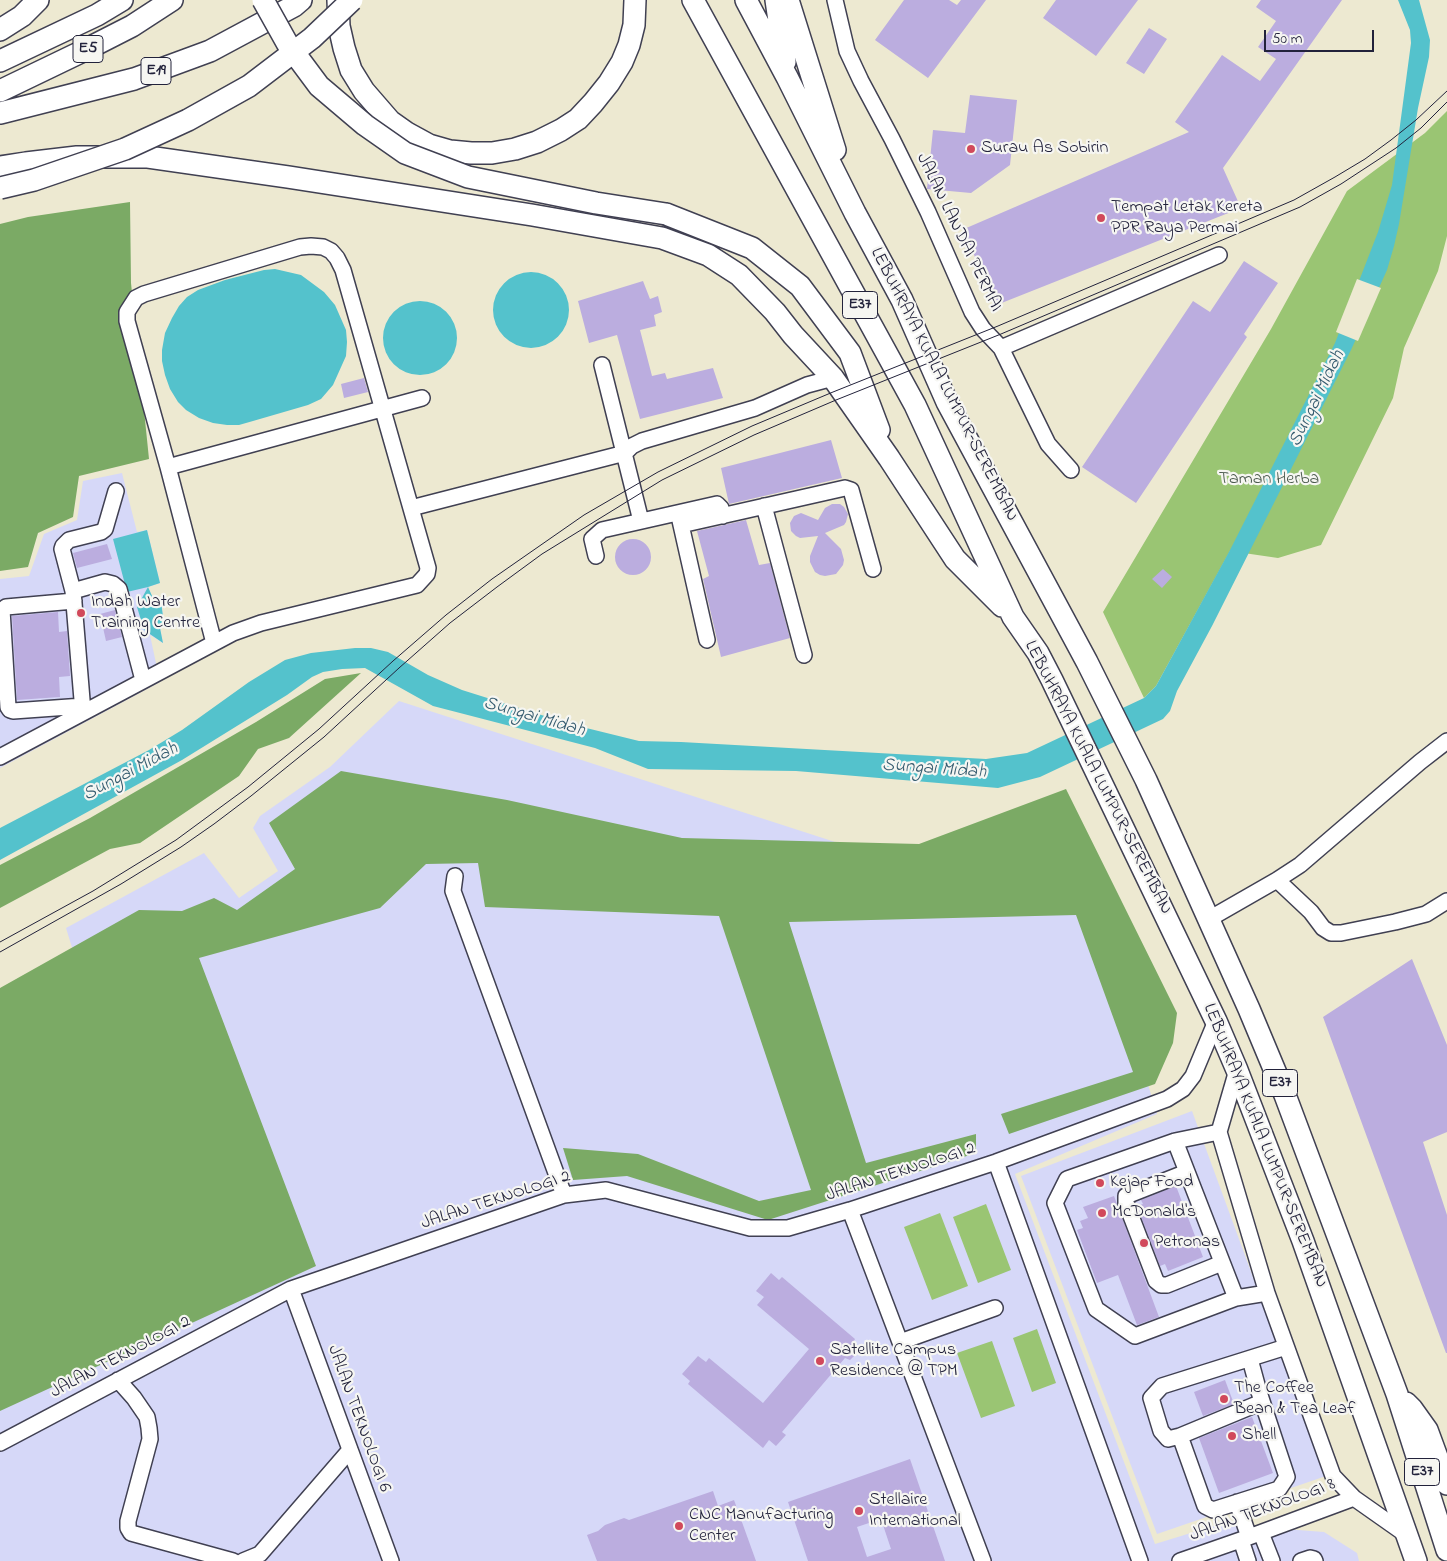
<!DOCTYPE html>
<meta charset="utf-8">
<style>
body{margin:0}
#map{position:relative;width:1447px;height:1561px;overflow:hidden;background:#ede9d1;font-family:"Indie Flower",sans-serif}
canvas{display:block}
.scale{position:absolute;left:1264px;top:30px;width:110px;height:22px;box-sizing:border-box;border:2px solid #22223b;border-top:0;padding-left:6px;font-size:15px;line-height:18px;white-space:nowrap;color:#22223b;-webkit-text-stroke:4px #f6f6f2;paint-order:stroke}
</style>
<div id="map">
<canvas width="1447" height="1561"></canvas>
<div class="scale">50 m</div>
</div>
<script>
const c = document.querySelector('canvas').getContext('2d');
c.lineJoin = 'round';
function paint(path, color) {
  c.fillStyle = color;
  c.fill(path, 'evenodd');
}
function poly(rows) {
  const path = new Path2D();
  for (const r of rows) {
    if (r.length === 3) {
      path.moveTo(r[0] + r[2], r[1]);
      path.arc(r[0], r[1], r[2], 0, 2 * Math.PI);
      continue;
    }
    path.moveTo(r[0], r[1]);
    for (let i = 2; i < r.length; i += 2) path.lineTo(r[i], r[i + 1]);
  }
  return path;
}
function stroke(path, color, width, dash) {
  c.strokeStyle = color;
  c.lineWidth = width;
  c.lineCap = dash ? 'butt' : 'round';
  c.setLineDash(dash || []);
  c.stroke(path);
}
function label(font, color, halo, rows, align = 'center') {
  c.font = font + ' "Indie Flower",sans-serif';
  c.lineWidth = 4.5;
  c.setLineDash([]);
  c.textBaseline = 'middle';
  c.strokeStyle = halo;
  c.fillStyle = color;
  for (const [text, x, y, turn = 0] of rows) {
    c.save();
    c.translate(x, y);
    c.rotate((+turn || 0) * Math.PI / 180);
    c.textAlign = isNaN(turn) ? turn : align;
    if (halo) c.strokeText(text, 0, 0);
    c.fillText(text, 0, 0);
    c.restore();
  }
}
const built = poly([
 [122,473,137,532,147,530,160,583,148,587,153,598,161,602,164,623,160,628,163,643,150,635,160,682,0,768,0,579,29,576,44,534,77,520,83,481],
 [399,701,931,873,1070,875,1143,1068,1157,1114,1015,1174,1155,1544,1220,1524,1324,1532,1357,1553,1359,1561,0,1561,0,993,74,954,66,928,204,853,239,898,278,871,253,828,260,816,330,767],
 [1192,1111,1326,1476,1157,1534,1021,1176]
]);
const green = poly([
 [1447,111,1447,236,1438,271,1404,348,1393,398,1321,545,1278,558,1230,551,1156,686,1144,698,1103,612,1271,329,1347,191,1425,133],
 [986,1204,1011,1270,978,1283,953,1217],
 [940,1213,968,1286,932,1300,904,1227],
 [1037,1329,1056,1383,1032,1392,1013,1338],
 [992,1341,1015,1406,981,1418,957,1353]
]);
const forest = poly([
 [130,202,131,283,149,459,79,476,73,517,38,533,28,567,0,571,0,224,28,217],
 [361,673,289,738,258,749,239,776,140,843,110,849,0,908,0,865,90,818,256,722,325,679],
 [341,771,507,800,682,838,919,844,1066,789,1177,1013,1173,1043,1155,1084,1009,1134,1001,1114,1133,1072,1076,915,789,922,866,1163,976,1134,976,1153,768,1220,627,1176,573,1180,563,1148,638,1154,759,1201,811,1190,719,916,485,907,478,863,426,864,380,908,199,958,316,1266,0,1411,0,988,139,910,182,911,214,898,237,910,295,869,269,823]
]);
const water = poly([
 [1398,0,1419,0,1430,40,1429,57,1418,108,1399,224,1394,246,1387,270,1351,350,1212,626,1177,691,1170,711,1163,719,1040,777,998,788,796,771,648,769,595,748,433,706,365,668,342,669,323,672,312,677,287,695,182,760,0,860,0,828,149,750,182,730,249,682,285,660,311,653,355,648,371,648,388,652,428,675,462,690,570,724,639,741,681,742,986,759,1027,753,1144,698,1156,686,1230,550,1335,343,1378,232,1392,185,1411,43,1410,30],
 [275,269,301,275,324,292,335,305,346,330,347,342,346,356,333,385,321,399,308,405,253,421,239,425,227,425,213,423,199,418,186,410,178,402,170,389,165,375,162,361,162,350,165,333,172,318,179,306,187,297,198,290,225,280,264,270],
 [531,310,38],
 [420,338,37],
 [147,530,160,583,148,587,153,598,161,602,164,623,160,628,163,643,144,630,137,607,148,587,127,592,113,539]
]);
const pier = poly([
 [1357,279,1381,288,1358,341,1336,332]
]);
const building = poly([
 [904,0,949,0,957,5,961,0,986,0,928,78,875,40],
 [1056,0,1138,0,1096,56,1043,18],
 [1261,0,1342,0,1223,168,1241,208,994,306,964,229,1189,132,1175,122,1222,55,1260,81,1276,59,1258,47,1276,21,1256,7],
 [1149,28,1167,39,1144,74,1126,63],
 [970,95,1017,100,1010,165,971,193,927,189,933,130,965,133],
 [1244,261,1278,283,1244,334,1247,337,1136,503,1082,467,1193,301,1210,312],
 [643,281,650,299,658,296,662,312,654,315,656,326,640,330,652,376,665,373,667,379,713,368,723,398,640,419,617,335,589,343,578,301],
 [364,378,368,392,344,398,341,384],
 [831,440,842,478,729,504,721,468],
 [832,504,840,504,844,507,848,514,846,522,844,525,825,533,841,549,844,560,843,565,836,574,825,576,820,575,815,572,810,562,810,556,818,536,800,538,796,536,791,531,790,523,794,516,801,513,818,520,825,508],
 [746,520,759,565,770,563,790,638,721,657,703,579,709,576,697,531],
 [633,557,18],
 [107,544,112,559,77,568,73,553],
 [1163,569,1172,577,1162,588,1152,579],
 [115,610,122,637,106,641,100,614],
 [58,612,59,632,67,631,70,676,59,677,60,697,17,700,12,616],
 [1412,959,1447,1045,1447,1132,1423,1142,1447,1215,1447,1353,1446,1353,1323,1017],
 [1176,1186,1203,1257,1168,1271,1165,1264,1160,1266,1137,1206,1143,1204,1141,1200],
 [1114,1196,1159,1317,1137,1325,1118,1275,1097,1283,1077,1230,1083,1228,1080,1221,1088,1218,1083,1207],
 [771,1273,779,1280,782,1277,855,1339,853,1343,860,1350,850,1360,845,1358,782,1432,786,1435,776,1446,769,1440,763,1448,688,1384,690,1381,682,1374,698,1356,706,1362,709,1358,763,1403,809,1349,757,1305,764,1297,756,1291],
 [1225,1380,1234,1404,1203,1416,1194,1392],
 [1252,1417,1273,1473,1219,1493,1199,1438],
 [910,1459,945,1561,808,1561,788,1502],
 [881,1519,891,1549,867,1557,857,1527],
 [713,1491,718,1506,734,1500,756,1561,597,1561,587,1535,598,1531,605,1525,624,1518,629,1520]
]);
const minor = poly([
 [835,0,847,51,861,81,892,139,928,212,972,312,983,329,1001,348,1048,444,1071,470],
 [1001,348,1219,255],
 [602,365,641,521],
 [168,467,422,398],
 [764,506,804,655],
 [411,508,625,453,632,446,642,441,755,408,807,385,833,378],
 [679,516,707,640],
 [681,525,845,488,851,490,873,569],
 [596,556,592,539,602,530,717,504,721,508,723,516],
 [73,591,105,582,113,584,119,589,143,680],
 [74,601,6,607,2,610,8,707,10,710,13,711,83,706],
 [83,712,73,591,62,549,63,546,69,540,101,532,105,529,116,491],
 [0,757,233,633,261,623,417,585,427,574,428,568,343,270,337,258,331,251,323,247,311,246,300,247,144,294,136,298,127,312,127,321,168,467,214,643],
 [455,876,453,891,564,1195],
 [1277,880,1311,912,1323,928,1331,933,1341,933,1395,922,1426,914,1447,901],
 [1209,919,1277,880,1300,865,1420,762,1447,741],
 [1237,1070,1219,1132,1267,1293,1333,1476,1354,1498,1408,1536],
 [1175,1141,1236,1298,1135,1336,1096,1309,1055,1203,1067,1179,1175,1141,1219,1132],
 [996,1162,1140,1561],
 [1187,1172,1126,1196,1126,1203,1156,1281,1161,1285,1167,1285,1222,1263],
 [850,1210,983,1561],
 [291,1289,391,1561],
 [1236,1298,1267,1293],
 [900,1342,995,1308],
 [1250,1359,1259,1392,1287,1477,1279,1489,1213,1510,1205,1506,1180,1436,1168,1439,1161,1431,1151,1398,1162,1386,1286,1347],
 [118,1380,134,1398,147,1417,149,1428,150,1439,128,1521,128,1528,131,1533,233,1561],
 [1180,1436,1262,1402],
 [0,1443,291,1289,564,1195,606,1190,750,1228,788,1228,850,1210,996,1162,1167,1099,1183,1089,1193,1076,1216,1021],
 [1237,1502,1249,1537],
 [1261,1533,1272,1561],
 [1241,1540,1248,1561],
 [243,1561,260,1554,350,1450],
 [1180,1561,1249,1537,1354,1498],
 [1301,1561,1310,1558,1314,1559,1315,1561]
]);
const highway = poly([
 [338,0,339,26,344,48,351,70,364,91,390,121,407,133,429,145,450,151,471,153,492,153,515,149,537,142,561,130,578,119,593,103,609,83,622,62,629,45,634,25,635,0],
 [693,0,915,405,1013,617,1038,653,1052,680,1216,1021,1237,1070,1303,1241,1416,1561],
 [746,0,787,77,855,213,902,300,947,402,1087,662,1146,780,1249,1009,1285,1095,1397,1394,1447,1550],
 [776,0,785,62],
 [788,0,835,150],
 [0,30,22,16,38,0],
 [0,61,97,15,122,0],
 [0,91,83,51,132,26,172,0],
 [0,113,134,79,210,51,294,6,301,0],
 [0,167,26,163,77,157,148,157,288,177,532,215,662,238,708,255,739,275,775,312,793,335,833,378,889,458,955,559,1002,606],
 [666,214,752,248,800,286,850,353,879,430],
 [1406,1403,1412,1409,1427,1430,1447,1484]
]);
const tram = poly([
 [0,942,93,891,176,840,248,787,319,729,393,661,446,615,492,579,584,515,658,472,752,426,833,392,998,326,1294,200,1335,177,1365,159,1391,140,1416,120,1447,91],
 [0,952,121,884,181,847,214,824,251,796,324,737,399,668,450,623,497,587,542,554,662,480,754,435,836,400,1001,334,1300,207,1341,184,1396,148,1421,128,1447,102]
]);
const highwayBridge = poly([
 [263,0,287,43,319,86,365,125,405,153,468,177,596,203,666,214],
 [0,188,34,180,125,149,188,120,249,86,312,38,352,0]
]);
const markers = [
 [971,149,5,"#d1495b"],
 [1101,218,5,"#d1495b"],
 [81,613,5,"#d1495b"],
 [1100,1183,5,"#d1495b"],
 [1102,1213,5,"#d1495b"],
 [1144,1243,5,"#d1495b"],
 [820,1361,5,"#d1495b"],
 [1224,1399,5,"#d1495b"],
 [1232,1436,5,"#d1495b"],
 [859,1511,5,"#d1495b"],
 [679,1526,5,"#d1495b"]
];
const shields = [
 [88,49,30],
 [156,71,30],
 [860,305,35],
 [1280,1083,35],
 [1422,1472,35]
];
const shieldNames = [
 ["E5",88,49],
 ["E19",156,71],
 ["E37",860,305],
 ["E37",1280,1083],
 ["E37",1422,1472]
];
const poiNames = [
 ["Surau As Sobirin",981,149],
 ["Tempat Letak Kereta",1111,208],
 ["PPR Raya Permai",1111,229],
 ["Indah Water",91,603],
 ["Training Centre",91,624],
 ["Kejap Food",1110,1183],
 ["McDonald's",1112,1213],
 ["Petronas",1154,1243],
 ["Satellite Campus",830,1351],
 ["Residence @ TPM",830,1372],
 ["The Coffee",1234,1389],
 ["Bean & Tea Leaf",1234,1410],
 ["Shell",1242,1436],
 ["Stellaire",869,1501],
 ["International",869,1522],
 ["CNC Manufacturing",689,1516],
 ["Center",689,1537]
];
const streetNames = [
 ["JALAN LANDAI PERMAI",958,233,64],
 ["LEBUHRAYA KUALA LUMPUR–SEREMBAN",943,385,63],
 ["LEBUHRAYA KUALA LUMPUR–SEREMBAN",1097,778,63],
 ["LEBUHRAYA KUALA LUMPUR–SEREMBAN",1264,1146,68],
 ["JALAN TEKNOLOGI 2",901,1173,-18],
 ["JALAN TEKNOLOGI 2",496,1201,-18],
 ["JALAN TEKNOLOGI 2",121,1358,-28],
 ["JALAN TEKNOLOGI 6",358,1419,70],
 ["JALAN TEKNOLOGI 8",1263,1511,-20]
];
const parkNames = [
 ["Taman Herba",1269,480]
];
const waterNames = [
 ["Sungai Midah",1318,399,-64],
 ["Sungai Midah",534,718,16],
 ["Sungai Midah",934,770,4],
 ["Sungai Midah",131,773,-28]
];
paint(built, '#d6d8f8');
paint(green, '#9ac573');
paint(forest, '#7baa65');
paint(water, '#54c2cc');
paint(pier, '#ede9d1');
paint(building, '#bbaddf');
stroke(minor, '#404052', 18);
stroke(highway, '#404052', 24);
stroke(minor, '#fff', 15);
stroke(highway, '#fff', 21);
stroke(tram, '#22223b', 1);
stroke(highwayBridge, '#404052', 24, []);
stroke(highwayBridge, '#fff', 21);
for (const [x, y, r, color] of markers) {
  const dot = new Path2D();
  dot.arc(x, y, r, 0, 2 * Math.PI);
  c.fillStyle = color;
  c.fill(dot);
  stroke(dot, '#f6f6f2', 2);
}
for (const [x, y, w] of shields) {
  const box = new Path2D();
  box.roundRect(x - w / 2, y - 13.5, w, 27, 4);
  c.fillStyle = '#f6f6f2';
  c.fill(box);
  stroke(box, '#22223b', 1);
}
label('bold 16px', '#22223b', null, shieldNames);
label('18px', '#22223b', '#f6f6f2', poiNames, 'left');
label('18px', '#22223b', '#f6f6f2', streetNames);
label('18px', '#4c5b4f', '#f6f6f2', parkNames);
label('italic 19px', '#345a6e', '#f6f6f2', waterNames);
</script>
